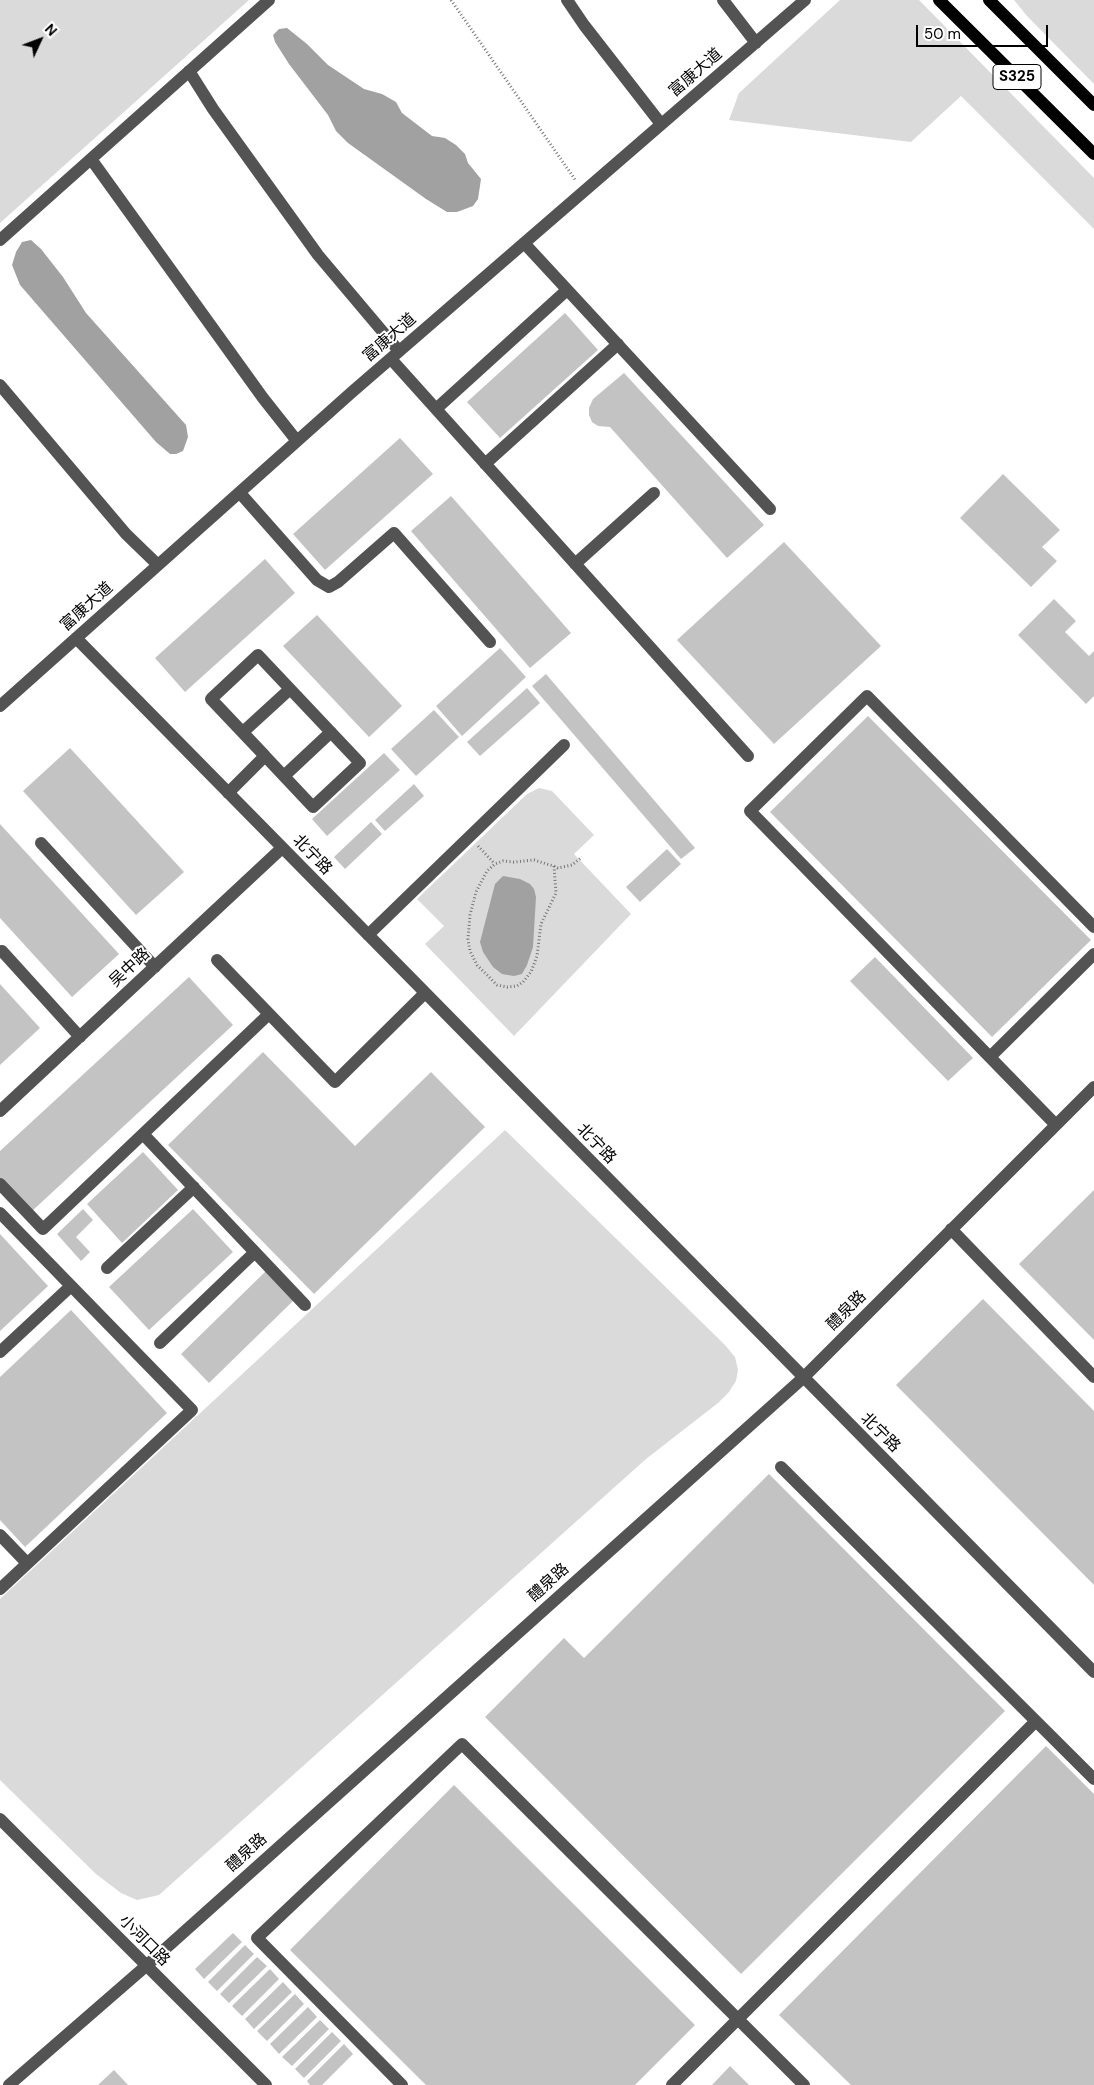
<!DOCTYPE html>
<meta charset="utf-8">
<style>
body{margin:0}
#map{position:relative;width:1094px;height:2085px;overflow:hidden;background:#fff;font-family:"DM Sans",sans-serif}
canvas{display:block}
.north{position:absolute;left:15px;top:15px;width:50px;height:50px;-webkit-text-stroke:4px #fff;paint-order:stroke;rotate:47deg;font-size:14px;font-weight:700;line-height:20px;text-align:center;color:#000}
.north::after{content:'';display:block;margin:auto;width:18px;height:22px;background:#000;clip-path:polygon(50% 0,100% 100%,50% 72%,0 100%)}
.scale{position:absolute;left:916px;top:25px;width:132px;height:22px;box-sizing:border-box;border:2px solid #000;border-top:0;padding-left:6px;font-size:15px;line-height:18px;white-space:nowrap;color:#000;-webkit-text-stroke:4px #fff;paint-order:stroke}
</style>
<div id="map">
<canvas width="1094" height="2085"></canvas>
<div class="north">N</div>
<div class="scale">50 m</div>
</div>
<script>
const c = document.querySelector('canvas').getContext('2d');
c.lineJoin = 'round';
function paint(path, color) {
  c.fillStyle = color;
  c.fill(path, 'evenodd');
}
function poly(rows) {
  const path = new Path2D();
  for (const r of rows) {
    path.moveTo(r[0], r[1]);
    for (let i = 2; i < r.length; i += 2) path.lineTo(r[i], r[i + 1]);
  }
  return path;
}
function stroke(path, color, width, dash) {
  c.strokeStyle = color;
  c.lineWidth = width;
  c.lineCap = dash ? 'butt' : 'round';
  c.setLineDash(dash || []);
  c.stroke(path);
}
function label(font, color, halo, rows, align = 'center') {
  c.font = font + ' "DM Sans","Noto Sans SC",sans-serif';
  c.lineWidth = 4;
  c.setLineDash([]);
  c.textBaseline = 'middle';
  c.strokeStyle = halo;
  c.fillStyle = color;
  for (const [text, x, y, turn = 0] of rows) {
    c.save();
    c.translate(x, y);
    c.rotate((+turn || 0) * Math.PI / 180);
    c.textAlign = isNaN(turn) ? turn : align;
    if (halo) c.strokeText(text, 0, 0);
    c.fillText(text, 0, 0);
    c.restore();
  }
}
const green = poly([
 [0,0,249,0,0,223],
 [840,0,919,0,1094,178,1094,229,961,96,911,142,729,120,739,93],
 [1014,0,1094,0,1094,84,1027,16],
 [539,788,552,791,594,835,574,854,631,914,514,1036,425,944,444,926,417,899,527,794],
 [505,1130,725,1345,735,1357,738,1370,736,1381,729,1392,718,1403,646,1459,159,1895,137,1900,121,1893,96,1874,0,1780,0,1599]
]);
const water = poly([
 [287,28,307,44,328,65,364,89,382,94,396,102,402,113,432,136,445,138,456,145,465,154,468,163,481,179,478,199,473,206,457,212,447,212,426,199,348,143,336,131,328,115,289,64,275,42,273,35,279,29],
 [31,240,41,249,63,277,86,313,186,425,188,437,183,451,176,454,170,454,156,442,20,285,12,265,16,252,22,242],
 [503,876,520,879,530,884,534,889,536,897,533,947,527,965,522,974,514,976,502,974,493,967,483,952,480,942,495,884]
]);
const building = poly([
 [565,313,598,350,500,438,467,402],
 [624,373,764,525,727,558,610,427,598,426,592,422,589,415,589,408,593,399],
 [400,438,433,474,325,570,293,534],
 [1003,474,1060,530,1042,547,1057,561,1031,587,960,518],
 [451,496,571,633,530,668,411,531],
 [784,542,881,646,774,744,677,640],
 [265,559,295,593,185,692,155,658],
 [1054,599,1076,621,1065,632,1089,656,1094,651,1094,696,1086,704,1018,635],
 [317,615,402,706,369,737,283,646],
 [500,648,526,677,462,736,436,706],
 [546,674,695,848,681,859,532,686],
 [527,688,540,703,480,756,467,742],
 [434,710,459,737,416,776,391,749],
 [868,716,1091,940,992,1037,770,812],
 [70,748,184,872,136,915,23,791],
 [384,753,400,770,327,836,312,819],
 [414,784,424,796,385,831,375,820],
 [371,822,382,834,345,869,334,857],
 [0,824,119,954,72,997,0,918],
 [667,849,681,864,640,902,626,887],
 [875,957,973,1058,948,1081,850,981],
 [189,977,233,1025,31,1212,0,1178,0,1151],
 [0,984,40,1028,0,1065],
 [263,1052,355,1146,431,1072,485,1127,314,1294,168,1145],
 [143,1152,178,1190,122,1243,87,1204],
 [1094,1190,1094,1340,1019,1264],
 [83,1209,93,1220,76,1237,90,1252,81,1261,57,1234],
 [193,1209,233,1252,149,1330,109,1287],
 [0,1234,48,1286,0,1331],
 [266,1271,294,1300,209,1383,181,1354],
 [983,1299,1094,1411,1094,1585,896,1385],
 [71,1310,167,1413,25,1547,0,1520,0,1377],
 [769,1474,1005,1711,741,1974,485,1717,564,1638,584,1658],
 [1046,1746,1094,1794,1094,2085,851,2085,779,2015],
 [454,1785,695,2025,635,2085,426,2085,290,1950],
 [233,1933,242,1942,204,1979,195,1969],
 [245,1945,254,1954,217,1991,208,1982],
 [257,1957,267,1966,229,2003,220,1994],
 [270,1969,279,1979,242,2016,232,2006],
 [283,1982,292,1992,254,2029,245,2019],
 [295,1994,304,2004,267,2041,257,2031],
 [308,2007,317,2017,279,2054,270,2044],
 [320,2020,329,2029,292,2066,282,2057],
 [332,2032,341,2041,304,2078,295,2069],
 [344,2044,353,2054,322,2085,310,2085,307,2081],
 [730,2066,749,2085,712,2085],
 [114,2070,128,2085,98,2085]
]);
const path = poly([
 [451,0,576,181],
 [478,846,494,863],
 [554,866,556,893,541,924,537,956,531,972,523,982,517,986,507,987,497,985,477,965,470,951,468,939,470,915,476,892,487,871,495,864,503,861,514,862,534,860,550,865,554,866,558,868,572,865,582,857]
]);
const minor = poly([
 [567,0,584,25,661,124],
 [723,0,756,43],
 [189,71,213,109,318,255,399,351],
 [91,159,263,398,297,441],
 [0,240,269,0],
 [524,243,770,509],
 [391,359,748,756],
 [0,385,126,534,158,565],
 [436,409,567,290],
 [485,464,618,344],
 [240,493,317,580,329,587,338,582,394,533,490,642],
 [575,564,654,493],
 [76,638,1094,1672],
 [0,706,352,392,805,0],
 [243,732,290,689],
 [284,776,331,732],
 [228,793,265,756,211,699,258,655,360,763,313,807,265,756],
 [41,843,155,967],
 [368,935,564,745],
 [2,951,80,1037],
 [217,960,335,1082,425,993],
 [991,1056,1094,954],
 [0,1111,282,848],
 [1056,1125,750,811,867,696,1094,927],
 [143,1134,305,1305],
 [0,1184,43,1229,269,1014],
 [0,1213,192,1410,0,1589],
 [951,1229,1094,1377],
 [107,1268,194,1187],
 [160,1343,255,1252],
 [0,1352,71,1286],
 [781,1467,1094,1779],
 [0,1535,27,1563],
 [0,1819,266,2085],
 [9,2085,146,1966,803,1378,1094,1087],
 [402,2085,257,1938,462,1744,804,2085],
 [672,2085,1036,1721]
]);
const major = poly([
 [939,0,1094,154],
 [989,0,1094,105]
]);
const shields = [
 [1017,77,48]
];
const shieldNames = [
 ["S325",1017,77]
];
const streetNames = [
 ["富康大道",696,73,-41],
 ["富康大道",390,338,-41],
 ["富康大道",87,607,-42],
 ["北宁路",312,855,46],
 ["吴中路",130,968,-43],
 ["北宁路",596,1144,46],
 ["醴泉路",847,1311,-45],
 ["北宁路",880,1433,45],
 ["醴泉路",549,1583,-42],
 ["醴泉路",247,1853,-42],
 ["小河口路",144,1941,45]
];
paint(green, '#dadada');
paint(water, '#a1a1a1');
paint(building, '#c3c3c3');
stroke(path, '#757575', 3, [1, 2.5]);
stroke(minor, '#535353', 12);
stroke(major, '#000', 12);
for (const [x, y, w] of shields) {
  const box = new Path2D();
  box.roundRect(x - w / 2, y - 12.5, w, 25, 4);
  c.fillStyle = '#fff';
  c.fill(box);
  stroke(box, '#000', 1);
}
label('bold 15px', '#000', null, shieldNames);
label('16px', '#000', '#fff', streetNames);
</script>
